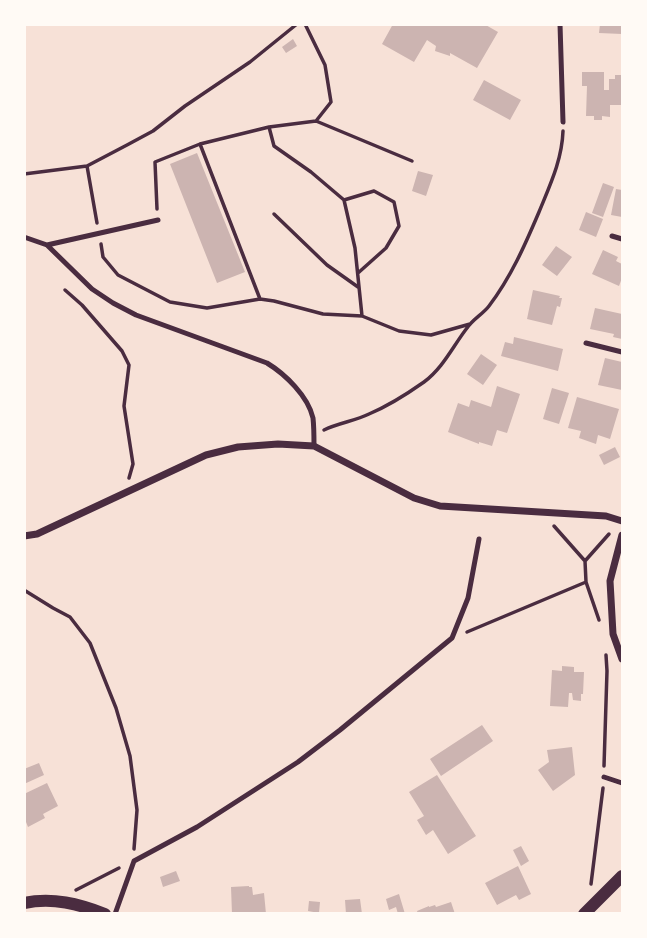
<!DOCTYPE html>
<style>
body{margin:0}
#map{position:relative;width:647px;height:938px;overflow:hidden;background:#f7e1d7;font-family:Barlow,sans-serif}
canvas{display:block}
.frame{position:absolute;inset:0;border:26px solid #fffaf5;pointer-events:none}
</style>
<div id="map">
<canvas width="647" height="938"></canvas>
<div class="frame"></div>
</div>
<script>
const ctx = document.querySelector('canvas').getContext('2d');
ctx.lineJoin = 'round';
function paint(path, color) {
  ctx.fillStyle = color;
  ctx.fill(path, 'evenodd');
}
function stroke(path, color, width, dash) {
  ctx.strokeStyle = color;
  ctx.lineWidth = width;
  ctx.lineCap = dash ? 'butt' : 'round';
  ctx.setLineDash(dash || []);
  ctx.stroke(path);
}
paint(new Path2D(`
 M393 24H484L498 32 477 68 450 53V56L435 51 436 46 427 40 414 62 382 44Z
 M600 24H622V34L599 33Z
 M293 39 297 46 286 53 282 47Z
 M582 72H604V90H609V79H615V75H622V105H610V117L602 116V120H594V116H586L587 86H582Z
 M484 80 521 100 510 120 473 100Z
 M197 153 245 272 217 283 170 164Z
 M418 171 433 175 426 196 412 191Z
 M603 183 614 187 603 217 592 213Z
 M616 189 622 190V217L611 215Z
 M586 212 603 219 596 237 579 230Z
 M556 246 572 257 557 276 542 265Z
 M603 250 618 257 616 261 622 264V278L619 286 592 274Z
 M533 290 560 296 559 298H562L560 307 557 306 552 325 527 319Z
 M595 308 622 314V339L613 337 614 334 590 329Z
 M514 337 563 349 558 371 501 356 505 342 513 344Z
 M481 354 497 365 483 385 467 374Z
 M605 358 622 362V390L598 385Z
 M497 386 520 394 507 433 497 430 492 446 479 442V444L448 432 458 403 469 407 471 400 491 407Z
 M552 388 569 393 559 424 543 419Z
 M577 397 619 409 610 439 598 435 596 444 579 438 581 431 568 428Z
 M615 447 620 457 604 465 599 455Z
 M562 666 574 667V672H584L583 694H581V701L573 700 572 693H569L568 707 550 706 552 670 562 671Z
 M482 725 493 741 441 776 430 759Z
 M572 747 575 775 553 791 538 770 549 762 547 750Z
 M39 763 44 775 24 784V769Z
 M437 775 476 836 448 854 433 830 426 835 417 820 424 816 409 792Z
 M47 783 58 806 43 814 45 818 28 827 26 822 24 823V794Z
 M521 846 529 861 521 866 513 850Z
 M518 866 531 894 519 900 516 895 497 905 485 883Z
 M176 871 180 881 163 887 160 877Z
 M249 886V887H252L253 895 264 893 266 914H232L231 887Z
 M399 894 405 914H398L396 907 389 910 386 899Z
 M360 899 362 914H346L345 900Z
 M309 901 320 902 319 913 308 911Z
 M451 902 455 914H418L417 911 429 906V907L435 905 436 907Z`), '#ccb4b1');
stroke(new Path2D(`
 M305 24 325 65 331 102 316 121 269 127 274 146 311 172 344 200 355 248 362 316
 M316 121 412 161
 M200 144 260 299
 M87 166 97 223
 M24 174 87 166 127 145 153 131 185 106 250 62 297 24
 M344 200 374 191 394 202 399 226 386 248 358 273
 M157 209 155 162 200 144 269 127
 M274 214 327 265 358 287
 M101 244 103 257 118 275 170 302 207 308 260 299 274 301 323 314 362 316 399 331 431 335 470 324
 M65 290 82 305 122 351 129 365 124 406 133 464 129 478
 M324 430C338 423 355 421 369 414 388 406 407 394 424 382 443 368 453 346 467 328 473 319 483 314 489 306 511 277 525 245 539 212 550 185 562 160 563 131
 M554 526 585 561 586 582 599 620
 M585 561 609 534
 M24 590 53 608 70 617 90 643 116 708 130 756 137 810 134 849
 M467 632 586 582
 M604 766 607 671 606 655
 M591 884 603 788
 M76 890 119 868`), '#4a2c40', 3.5);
stroke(new Path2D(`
 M560 24 563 122
 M612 236 622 239
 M24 237 47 245 92 289 113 303 136 315 267 363C285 374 308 396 313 418 314 427 314 437 314 446
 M47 245 158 220
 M586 343 622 352
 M604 777 622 783
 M115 914 134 861 197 827 298 762 340 730 452 638 468 598 479 539`), '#4a2c40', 5);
stroke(new Path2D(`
 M622 535 610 581 613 634 622 659
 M24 536 37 534 206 455 238 447 278 444 314 446 414 498 440 506 606 516 622 521`), '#4a2c40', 7);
stroke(new Path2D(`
 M24 903C53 897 79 904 105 914
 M584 914 622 876`), '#4a2c40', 12);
</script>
